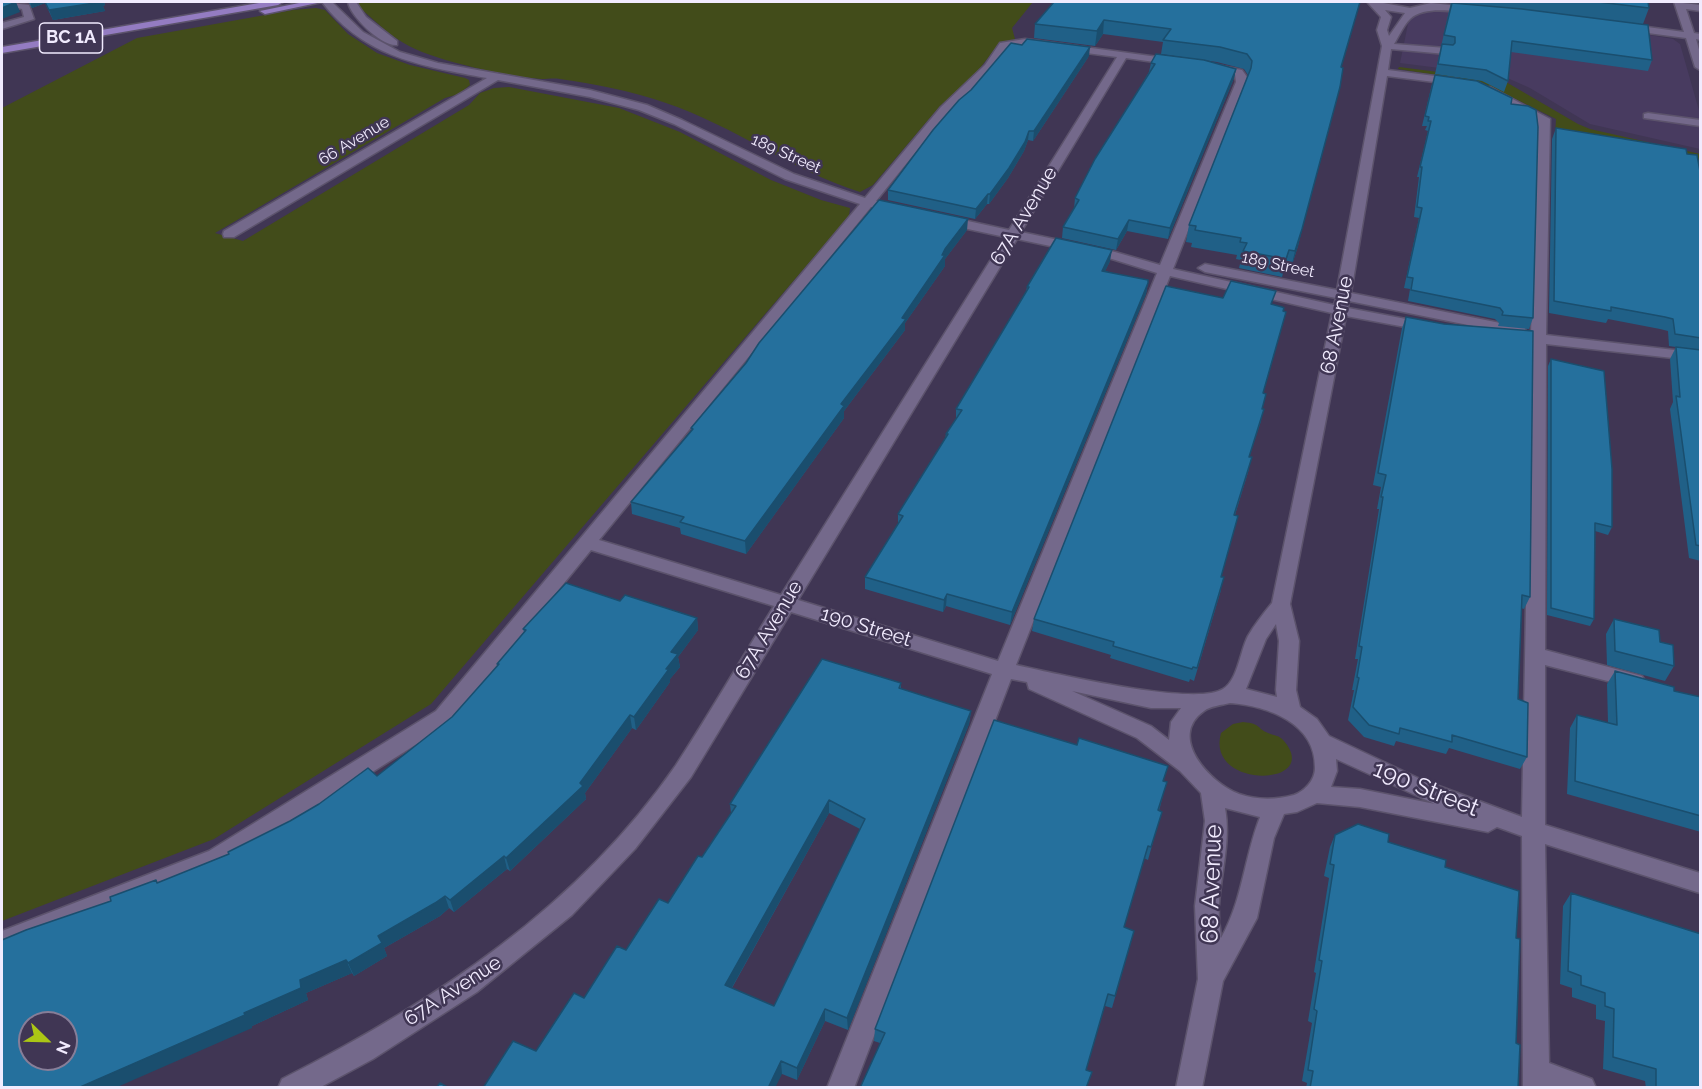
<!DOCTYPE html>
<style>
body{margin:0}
#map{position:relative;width:1702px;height:1089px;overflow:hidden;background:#403654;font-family:Raleway,sans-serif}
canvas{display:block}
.frame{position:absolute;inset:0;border:3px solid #f1ebfe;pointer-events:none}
.north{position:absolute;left:18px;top:1011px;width:60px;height:60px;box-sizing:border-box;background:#403654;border:2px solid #877e98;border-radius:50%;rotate:113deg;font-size:16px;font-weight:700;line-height:24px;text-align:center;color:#f1ebfe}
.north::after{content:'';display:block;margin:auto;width:21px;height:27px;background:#abc615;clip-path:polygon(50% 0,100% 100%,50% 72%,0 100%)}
</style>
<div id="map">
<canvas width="1702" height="1089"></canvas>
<div class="frame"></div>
<div class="north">N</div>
</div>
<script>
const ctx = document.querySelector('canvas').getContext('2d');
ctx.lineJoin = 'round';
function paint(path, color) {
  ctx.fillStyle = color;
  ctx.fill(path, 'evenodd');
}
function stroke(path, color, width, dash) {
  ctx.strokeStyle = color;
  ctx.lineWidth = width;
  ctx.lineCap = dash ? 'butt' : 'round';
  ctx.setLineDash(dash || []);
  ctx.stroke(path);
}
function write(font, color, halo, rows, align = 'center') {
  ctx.font = font + ' Raleway,sans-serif';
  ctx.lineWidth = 5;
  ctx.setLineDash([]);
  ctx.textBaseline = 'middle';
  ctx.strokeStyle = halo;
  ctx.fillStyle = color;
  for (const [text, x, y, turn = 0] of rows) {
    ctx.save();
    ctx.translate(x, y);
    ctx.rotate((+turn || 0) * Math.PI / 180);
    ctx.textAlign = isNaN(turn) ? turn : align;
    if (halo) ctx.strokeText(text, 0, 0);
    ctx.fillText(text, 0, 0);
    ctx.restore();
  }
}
paint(new Path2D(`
 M1425 10H1451L1601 27 1673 39 1680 44 1700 114V149L1590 124 1530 88 1503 76 1400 63 1409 19Z`), '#483b60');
paint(new Path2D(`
 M359 2H1033L1012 28 1015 39 998 45 973 77 940 106 873 185 860 192C793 171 734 126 666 103 632 91 596 84 560 79 554 78 548 79 541 79 507 76 440 62 409 46 390 36 375 21 359 7Z
 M316 8 325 10 348 34 377 53 410 65 465 78 469 80 470 85 459 94 445 98 215 233 243 241 469 105 480 93 494 88 509 87 619 108 680 132 771 180 821 200 850 208 849 216 431 704 214 839 2 921V108L137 38 293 10Z
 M1399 67 1493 79 1506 82 1578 124 1590 129 1700 154V160L1555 138 1556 119 1481 82 1398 69Z
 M1243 722C1262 724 1256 728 1268 733 1275 736 1279 735 1284 741 1323 787 1205 790 1221 733L1233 724Z`), '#424c1a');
const minor = new Path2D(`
 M2 2 29 5 34 19 2 29V23L24 17 22 9 2 5Z
 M322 2H332L363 32 400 52 438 63 590 90 647 105 682 120 794 174 865 198 941 107 985 65 1000 43 1025 39 1180 60 1181 62 1176 65 1126 58 1021 232 1115 252 1160 265 1236 82 1235 74 1207 67 1212 64 1242 70 1247 77 1246 82 1173 269 1334 305 1336 298 1205 272 1198 268 1205 264 1337 290 1382 46 1377 30 1381 17 1368 3 1378 2 1410 8 1431 3 1478 8 1480 10 1475 13C1456 12 1425 5 1410 19 1403 26 1399 36 1394 44L1446 48 1451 51 1446 54 1391 49 1388 70 1458 79 1463 82 1458 85 1387 76 1351 293 1520 327 1525 328 1526 333H1531L1538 120 1486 92V88L1490 87 1550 119 1546 335 1700 353V361L1546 344 1545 650 1642 676 1645 681 1642 686 1635 688 1545 665V825L1700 873V893L1545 844 1549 1063 1592 1079 1596 1088H1523L1522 836 1497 827 1488 832 1360 807 1317 803 1297 812 1284 814 1274 838 1257 918 1223 981 1202 1088H1176L1198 979 1195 906 1205 821 1201 793 1180 771 1137 738 1029 689 1027 682 1011 679 854 1088H827L992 674 791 612 691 777 635 849 572 915 477 992 373 1059 319 1088H278L282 1079C433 1003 578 907 676 765 710 713 741 659 774 606L591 550 450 723 225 865 2 953V931L209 851 436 711 860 204 785 179 674 124 639 110 590 97 498 80 234 237H224L223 234 224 231 487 78C422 66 365 58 322 2ZM1385 10 1405 13 1389 36 1387 30 1391 17ZM1025 45 1117 57 1009 230 945 216 939 220 940 223 1005 237 781 595 599 540 871 207 881 208 883 205 881 202 876 201 949 111 993 69 1007 48ZM1017 239 1112 259 1157 273 998 661 798 600ZM1170 276 1332 313 1272 603C1263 614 1255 624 1248 636 1240 651 1238 680 1223 689 1195 707 1053 673 1016 665ZM1349 301 1503 332 1501 335 1503 338 1531 342 1522 817 1420 779 1329 736 1317 719 1300 707 1296 690 1299 641 1290 604 1346 316 1427 331 1434 327 1427 323 1348 308ZM1276 624 1279 641 1276 690 1277 697 1246 689 1266 639ZM1072 691 1151 708H1181L1171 722 1169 740 1151 726ZM1230 703C1268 706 1316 723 1315 768 1315 780 1305 791 1294 795 1276 800 1256 800 1239 794 1210 783 1167 737 1204 711 1210 706 1222 705 1230 703ZM1336 759 1435 804 1360 789 1331 787 1337 771ZM1225 808 1260 817C1244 858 1243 899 1221 938 1220 927 1218 916 1219 905 1221 872 1231 841 1225 808Z
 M348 2H356L366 17 397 41V45C382 47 350 16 348 2Z
 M1674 2 1700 5V11L1686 9 1694 33 1700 34V40L1696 39 1700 53V70L1695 67 1686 38 1625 30 1620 27 1625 24 1684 32Z
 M1648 113 1700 120V126L1644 118V114Z`);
const major = new Path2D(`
 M265 2H283L278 5 2 53V47Z
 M304 2H322L265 14 260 11Z`);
stroke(minor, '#5c536c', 3);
stroke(major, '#5c536c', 3);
paint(minor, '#74698b');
paint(major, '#947cc2');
paint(new Path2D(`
 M18 2H104L105 5 103 6 105 11 53 20 45 3 32 8 29 3Z
 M1054 2 1341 67 1298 246 1291 268 1285 267 1282 277 1239 268 1241 260 1236 259 1237 255 1191 247 1192 243 1186 242 1189 225 1248 75 1244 69 1217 62 1161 54 1163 42 1103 34 1095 46 1034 38 1035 24Z
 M1451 2H1648L1649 8 1643 24 1652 60 1648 71 1511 52 1508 81 1504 92 1482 81 1435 74Z
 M1089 56 1033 141 1028 140 1024 151 1008 178 989 204H987L975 219 888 200V190Z
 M1151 63 1236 69 1234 78 1168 239 1127 231 1116 250 1062 238 1063 227 1074 209 1075 198 1149 72Z
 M1432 84 1511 104 1533 318 1529 329 1498 326 1499 323 1495 319 1408 301 1410 289 1404 288 1419 218 1414 217 1419 177H1417L1428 131 1425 130 1427 126H1422Z
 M1556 128 1687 154 1701 177V561L1689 558 1670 409 1673 402 1670 359 1676 347 1669 346 1668 331 1660 329 1608 319 1606 323 1549 313 1552 139Z
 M967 230 945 259V266L905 323V330L844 411V418L746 554 681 534 680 528 632 514 631 502 691 431V428Z
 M1110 261 1105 271 1148 283 1146 294 1010 625 946 606 943 612 865 589V577L898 525V514L945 439 946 434 956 419V409L1026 292 1027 287Z
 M1223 298 1272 305 1261 421 1249 457V469L1235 515 1221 577V590L1194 681 1190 679 1189 682 1110 658 1111 655 1032 631 1034 619Z
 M1406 317 1530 597 1524 609 1521 608 1518 699 1527 757 1520 769 1449 748 1446 754 1396 741 1394 746 1364 737 1348 720 1354 690H1352L1358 659H1355L1379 509H1377L1381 487 1373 485 1402 328Z
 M1551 359 1612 527 1608 535 1595 531 1594 619 1590 626 1547 615 1548 366Z
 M620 601 697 618 698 630 678 657 680 667 670 679V682L636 730 632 728 585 793 586 799 510 871 507 869 454 912 449 908 440 916 384 948 387 956 354 976 352 973 306 993 308 1000 252 1026V1028L111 901 156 880 158 883 229 854 377 776 452 717 497 666V664L524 632 523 629Z
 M1614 619 1660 642 1674 666 1665 681 1607 665 1606 634Z
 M1615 671 1674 691 1701 697V832L1567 794 1570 728 1577 715 1608 723 1607 684Z
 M901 683V689L971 711 969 724 848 1030 825 1021 797 1080 782 1074 536 1051 584 998 668 903 702 857 731 813 730 804ZM829 813 860 829 774 1006 732 988Z
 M1164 781 1163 795 1159 811 1158 824 1148 860 1144 858 1124 927 1134 931 1112 1008 1105 1006 880 1043 874 1041 875 1029Z
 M1335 835 1388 842 1445 867 1516 938V1043L1518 1088H1306L1307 1083 1302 1081 1312 1023 1308 1021 1316 973 1314 972 1329 878 1324 876 1330 847Z
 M1571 893 1701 1088H1646L1645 1081 1603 1069 1605 1021 1596 1019V1005L1572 997V988L1560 984 1563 906Z`), '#206087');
paint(new Path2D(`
 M16 2 20 12 2 19V8Z
 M30 2H45V3L32 8Z
 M100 2H104L105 5 103 6 105 11 53 20 49 10Z
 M1361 2 1337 82 1341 67Z
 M1104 20 1103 34 1095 46 1097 31Z
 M1090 47 1089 56 1033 141 1034 131Z
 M1236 69 1234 78 1168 239 1170 228Z
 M1340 87 1298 246 1291 268 1295 251Z
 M1029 131 1028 140 1024 151 1008 178 989 204 990 194Z
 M988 194 987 204 975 219 976 209Z
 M968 219 967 230 945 259V266L905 323V330L844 411V418L746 554 745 541 902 318 945 249Z
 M1129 220 1127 231 1116 250 1118 239Z
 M1112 250 1110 261 1100 282 1102 271Z
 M1289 250 1285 267 1282 277 1286 259Z
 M1148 283 1146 294 1010 625 1012 612Z
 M947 594 946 606 943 612 944 600Z
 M697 618 698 630 678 657 680 667 670 679V682L636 730 634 717 666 669 671 652Z
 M971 711 969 724 848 1030 847 1018Z
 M630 715 632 728 585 793 586 799 510 871 506 858 580 783Z
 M829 800V813L726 998 725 985Z
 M504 856 507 869 454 912 450 900Z
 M445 896 449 908 440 916 384 948 387 956 354 976 348 963 378 936Z
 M346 960 352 973 306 993 308 1000 252 1026V1028L115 1088H78L244 1013 300 980Z
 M825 1009V1021L797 1080V1068Z
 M781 1061 782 1074 775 1088H768Z`), '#1a4e6e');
const building = new Path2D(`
 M2 2H16L2 8Z
 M45 2H101L49 10Z
 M1054 2H1360L1341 67 1343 68 1340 87 1302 229 1295 251 1289 250 1286 259 1243 251 1247 243 1240 242 1241 238 1195 230 1196 226 1189 225 1251 68 1252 61 1247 54 1220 47 1163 40 1171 29 1104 20 1097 31 1035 24Z
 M1598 2H1648L1649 8Z
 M1452 3 1522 9 1648 25 1652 60 1512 41 1508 81 1486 70 1438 64 1442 44 1453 45 1455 43V37L1444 35Z
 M1027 39 1090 47 1034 131H1029L1025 142 1009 168 990 194H988L976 209 888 190 933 130 959 100 971 90 1011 43 1022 45Z
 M1156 54 1204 60 1236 69 1170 228 1129 220 1118 239 1063 227 1079 200 1075 198 1095 159 1155 64 1151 63Z
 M1435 75 1477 81 1512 98 1511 104 1528 106 1536 110 1538 127 1533 318 1502 315 1503 312 1500 308 1411 290 1413 278 1407 277 1422 208 1417 207 1422 167H1420L1431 121H1428L1429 117 1425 116Z
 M1556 128 1686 149 1687 154 1697 155 1701 177V338L1675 334 1673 319 1665 317 1611 307V311L1554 301Z
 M879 200 968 219 945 249 942 255H945L902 318 906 319 841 404 844 406 745 541 680 522 684 517 631 502 693 429 691 428 746 363 759 343Z
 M1056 238 1112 250 1102 271 1148 280V283L1012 612 947 594 944 600 865 577 903 516 898 514 948 434H946L962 410 956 409 1029 287H1027Z
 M1231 281 1276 291 1271 304 1282 307 1284 308 1283 311 1286 312 1263 393 1266 394 1262 409H1264L1249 457H1252L1234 515 1238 516 1221 577H1224L1197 668 1193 667 1192 669 1113 646 1114 642 1034 619 1166 286 1223 298Z
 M1406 317 1444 324 1533 331 1530 597 1522 595 1518 699 1528 703 1527 757 1452 735V742L1400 728 1399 734 1369 725 1353 707 1359 678 1357 677 1362 647 1359 646 1383 497H1381L1386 475 1378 473Z
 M1676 347 1701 350V546L1696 545 1676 396 1680 397Z
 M1551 359 1604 371 1612 469V527L1595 523 1594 619 1551 608Z
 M566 583 620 601 625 595 697 618 671 652 678 654 666 669H669L634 717 630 715 580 783 583 786 506 858 504 856 450 900 445 896 435 903 378 936 382 943 348 963 346 960 300 980 301 988 244 1013 245 1015 78 1088H2V940L26 930 111 901 110 897 156 880 157 883 229 854 228 852 290 821 319 804 368 768 377 776 452 717 499 664H497L526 630 523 629ZM30 1023H66V1059H30Z
 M1614 619 1659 630 1660 642 1673 645 1674 666 1615 651Z
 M822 659 901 683 899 688 971 711 847 1018 825 1009 797 1068 781 1061 768 1088H483L513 1041 536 1051 574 993 584 998 617 946 626 950 659 899 668 903 698 856 702 857 736 806 730 804ZM829 800 865 819 774 1006 725 985Z
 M1615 671 1674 687V691L1701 697V816L1575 781 1577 715 1617 725Z
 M994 720 1077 745 1079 738 1168 766 1163 781 1167 782 1158 810 1162 812 1151 847 1148 846 1124 927 1134 931 1115 996 1108 994 1086 1070 1092 1072 1086 1088H860L885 1033 875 1029Z
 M1358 824 1389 834 1388 842 1446 860 1445 867 1519 891 1516 938 1520 939 1516 1043 1520 1045 1518 1088H1310L1313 1071 1308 1070 1317 1011 1314 1009 1322 961 1319 960 1334 865 1330 864 1335 835Z
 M1571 893 1701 934V1088H1656V1069L1613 1057 1614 1009 1605 1006V993L1581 985V976L1568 971Z
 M440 1083 449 1088H436Z`);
paint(building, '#25709d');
stroke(building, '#1a4e6e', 1.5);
write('16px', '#f1ebfe', '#403654', [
 ["66 Avenue",354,141,-31],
 ["189 Street",786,154,24],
 ["189 Street",1278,265,12]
]);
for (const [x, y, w] of [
 [71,38,63]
]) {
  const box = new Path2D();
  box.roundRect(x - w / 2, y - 15, w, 30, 4.5);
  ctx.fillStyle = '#403654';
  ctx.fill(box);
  stroke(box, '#f1ebfe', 1.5);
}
write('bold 18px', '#f1ebfe', null, [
 ["BC 1A",71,38]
]);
write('20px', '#f1ebfe', '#403654', [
 ["67A Avenue",1024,216,-59],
 ["68 Avenue",1337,325,-79],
 ["190 Street",866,627,17],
 ["67A Avenue",769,630,-59],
 ["67A Avenue",453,991,-33]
]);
write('24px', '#f1ebfe', '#403654', [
 ["190 Street",1426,789,22],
 ["68 Avenue",1212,884,-88]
]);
</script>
